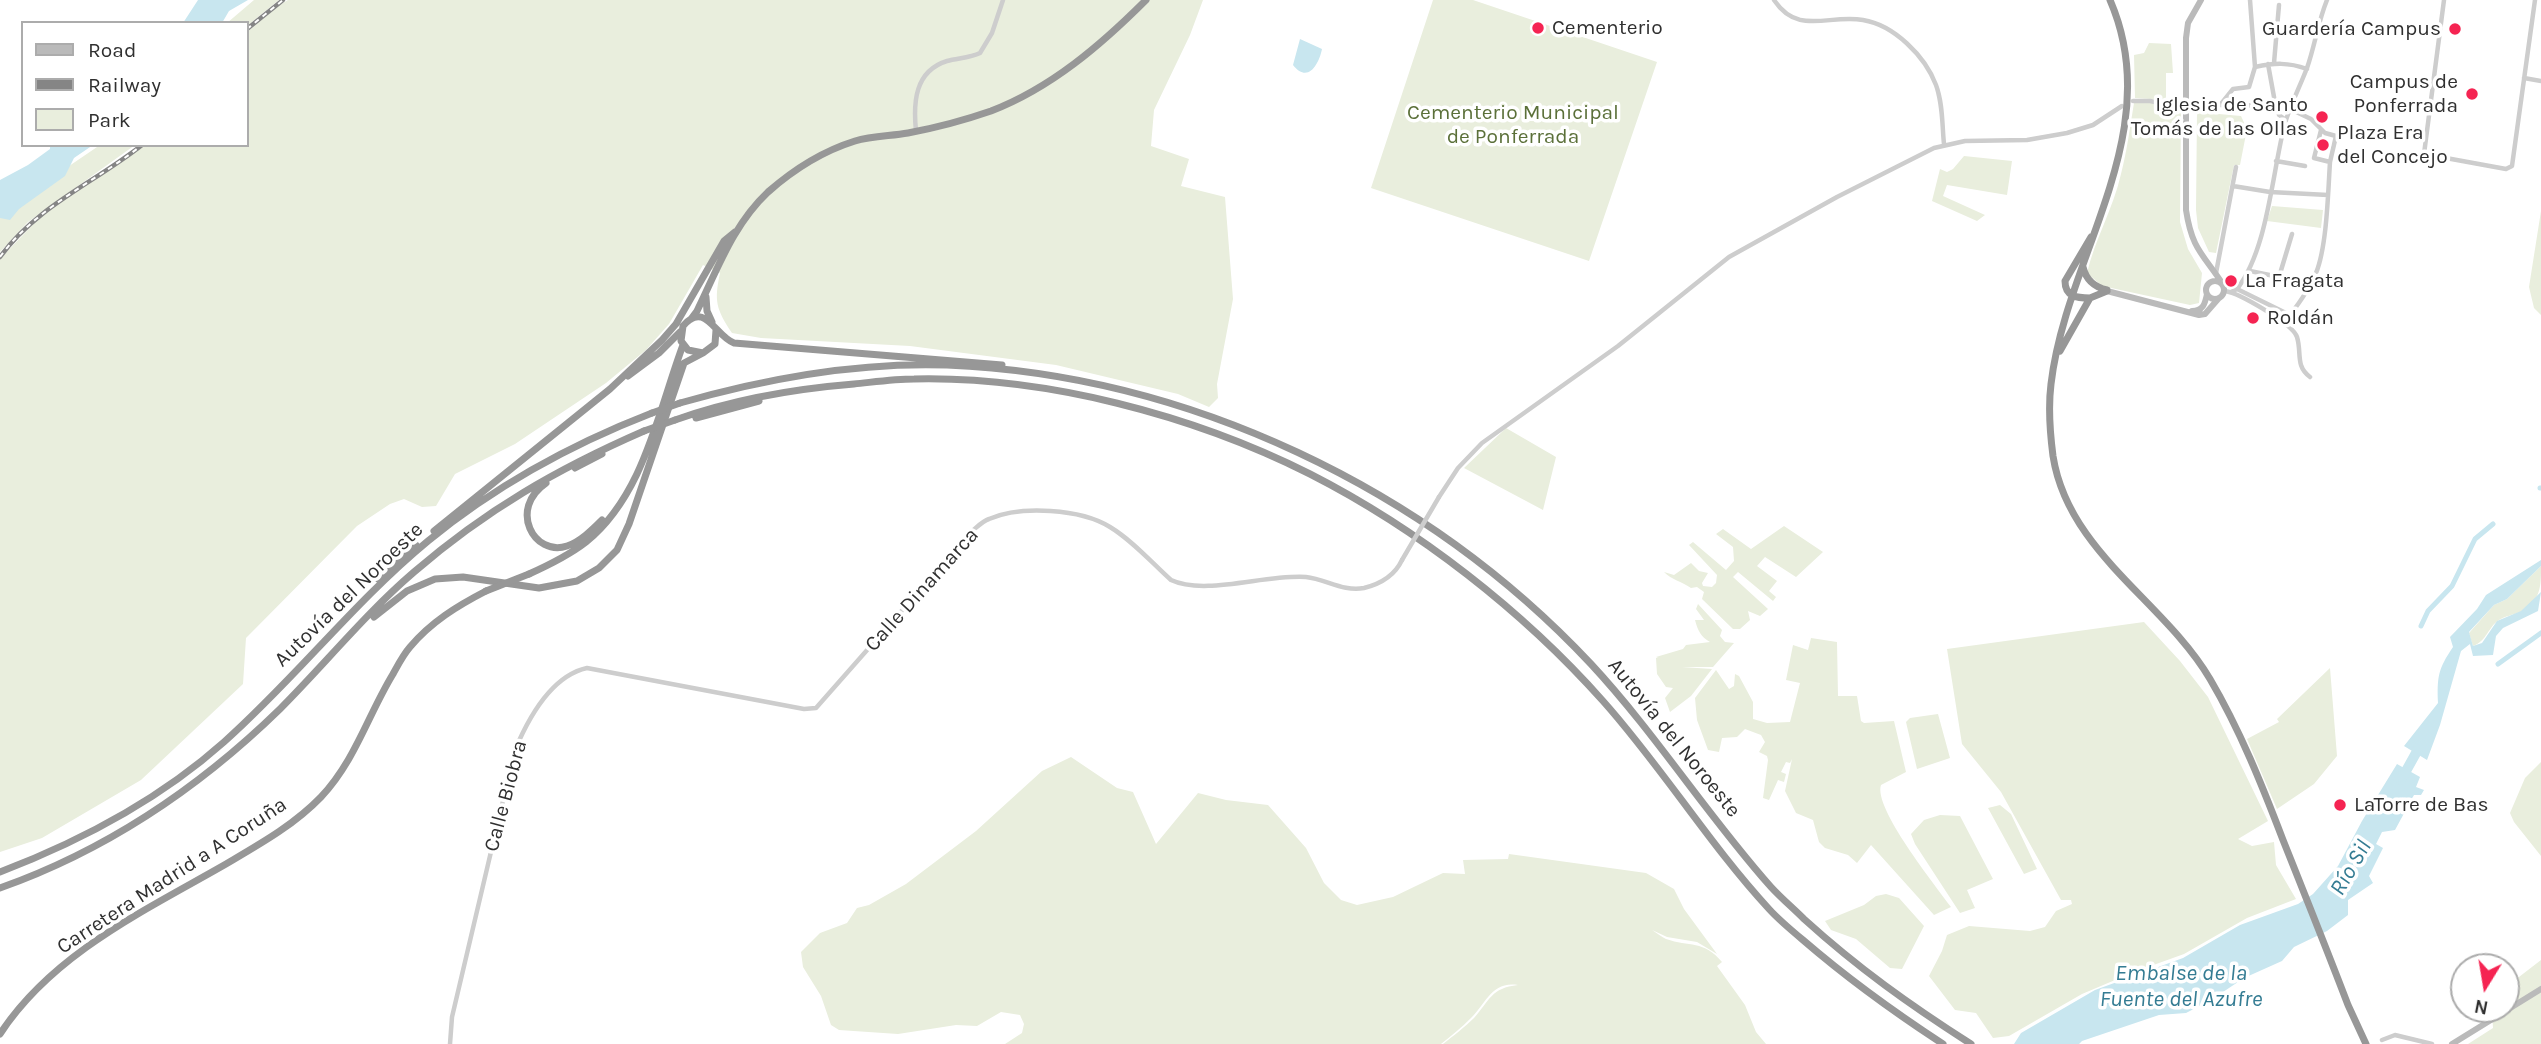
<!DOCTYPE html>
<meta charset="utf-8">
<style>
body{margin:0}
#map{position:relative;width:2541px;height:1044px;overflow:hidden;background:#fff;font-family:Karla,sans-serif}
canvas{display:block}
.legend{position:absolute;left:21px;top:21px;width:228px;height:126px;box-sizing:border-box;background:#fff;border:2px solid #acacac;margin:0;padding:9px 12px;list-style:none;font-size:21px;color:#303030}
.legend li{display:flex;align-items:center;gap:14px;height:35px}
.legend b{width:35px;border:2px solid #acacac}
.north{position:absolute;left:2450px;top:953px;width:70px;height:70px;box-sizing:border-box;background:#fff;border:2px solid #acacac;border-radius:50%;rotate:191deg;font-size:19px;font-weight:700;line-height:28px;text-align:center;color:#303030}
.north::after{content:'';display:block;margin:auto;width:24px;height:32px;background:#f52452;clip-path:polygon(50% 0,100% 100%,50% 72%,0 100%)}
</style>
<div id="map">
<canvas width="2541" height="1044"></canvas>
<ul class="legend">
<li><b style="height:9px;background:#bababa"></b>Road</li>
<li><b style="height:9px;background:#858585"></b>Railway</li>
<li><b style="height:19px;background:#e9eedd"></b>Park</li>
</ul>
<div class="north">N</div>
</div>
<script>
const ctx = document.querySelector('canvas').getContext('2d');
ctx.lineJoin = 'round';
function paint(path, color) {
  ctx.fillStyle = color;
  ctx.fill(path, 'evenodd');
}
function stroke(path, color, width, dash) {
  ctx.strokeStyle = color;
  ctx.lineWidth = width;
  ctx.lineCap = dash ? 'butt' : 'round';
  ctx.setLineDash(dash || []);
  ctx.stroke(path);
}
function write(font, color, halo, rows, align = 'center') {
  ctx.font = font + ' Karla,sans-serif';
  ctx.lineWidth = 7;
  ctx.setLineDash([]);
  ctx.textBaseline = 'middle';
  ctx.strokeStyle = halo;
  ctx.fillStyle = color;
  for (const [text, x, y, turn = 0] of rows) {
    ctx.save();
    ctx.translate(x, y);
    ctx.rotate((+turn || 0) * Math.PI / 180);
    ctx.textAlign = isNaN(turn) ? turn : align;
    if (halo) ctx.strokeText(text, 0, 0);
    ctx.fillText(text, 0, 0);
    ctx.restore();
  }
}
paint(new Path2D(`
 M254 0H279L247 26V23H227Z
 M288 0H1203L1190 35 1154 110 1151 146 1189 159 1181 186 1225 197 1233 299 1217 384 1218 398 1209 407 1178 394 1056 365 910 346 761 338 732 333C716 309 714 301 720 273L703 265 669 324 646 350 606 383 515 444 455 474 436 506 422 507 404 499 390 504 357 526 246 638 243 684 141 780 42 838 0 852V259L41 216 144 145H247V32L271 10Z
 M1433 0H1473L1657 62 1589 261 1371 188Z
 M2149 43 2171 44 2173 73H2166V100L2135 98 2134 55 2144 53Z
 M2155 102 2181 108 2180 222 2188 249 2202 273 2199 303 2190 305 2102 286 2087 273C2095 239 2113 209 2121 174 2127 151 2130 127 2134 103Z
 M2197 112 2241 116 2247 129 2240 165H2234L2216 253 2209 252 2198 228 2196 210Z
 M100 145H135L28 222 0 252V213Z
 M1964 156 2012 161 2007 195 1947 185 1943 196 1985 215 1977 221 1932 201 1940 169 1947 172 1953 169Z
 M2272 206 2323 210 2321 228 2267 221Z
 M2541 211V315L2534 308 2529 287Z
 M1506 428 1556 457 1543 510 1464 468Z
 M1784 526 1823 552 1796 577 1765 557 1757 566 1777 581 1769 591 1776 597 1773 601 1738 572 1733 577 1768 609 1760 616 1748 611 1750 620 1740 629H1733L1702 599 1704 592 1697 587 1691 588C1681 581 1672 580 1664 572L1674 575 1691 563 1699 571 1708 573 1702 583 1703 586 1712 587 1716 583 1717 575 1689 545 1693 542 1726 570 1734 561 1733 547 1716 534 1723 529 1751 549Z
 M2541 566C2541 588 2541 600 2520 612 2513 615 2505 616 2499 620 2488 627 2487 641 2473 646L2469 633 2494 605 2507 599Z
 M1698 604 1722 630 1720 636 1725 642 1734 643 1713 667H1682L1712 669 1691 696 1670 712 1665 698 1673 688 1666 687 1657 674 1656 658H1658L1656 657 1683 649 1686 645 1710 642C1701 637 1698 631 1695 620H1704L1696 609Z
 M2144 622 2180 661 2208 697 2268 821 2238 839 2252 846 2274 842 2276 865 2296 899 2247 918 2184 954 2134 972 2082 994 2009 1036 1993 1038 1976 1013 1955 1010 1929 976 1942 951 1947 935 1969 926 2030 931 2045 927 2056 911 2072 904 2071 900H2061L2001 792 1962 744 1947 649Z
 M1811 638 1837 642 1838 696H1857L1861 721 1864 723 1894 721 1906 772 1881 785C1873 808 1936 886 1951 907L1934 915 1871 845 1857 863 1848 855 1825 848 1819 842 1813 820 1796 813 1785 791 1792 759 1790 763 1786 762 1781 772 1786 774 1784 782 1778 780 1769 800 1763 798 1768 760 1767 756 1759 752 1765 742 1761 735 1745 729 1737 737 1722 738 1719 752 1708 750 1697 720 1695 698 1716 670 1729 689 1734 686 1735 674 1739 676 1753 702V719L1767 723 1790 722 1800 683 1786 680 1793 645 1808 650Z
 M2330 668 2337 756 2314 784 2277 809 2247 739 2279 722 2277 719Z
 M1938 714 1950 758 1917 769 1906 722 1910 718Z
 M1071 757 1117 788 1133 792 1156 844 1198 793 1226 800 1268 805 1306 848 1324 883 1341 900 1357 905 1393 897 1443 873 1465 874 1463 860 1508 859 1509 854 1646 873 1674 889 1684 909 1717 954 1697 942 1667 937 1652 930C1657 933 1662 937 1666 939 1689 947 1704 940 1722 962L1717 966 1745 1005 1756 1032 1766 1044H1443C1453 1036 1465 1027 1474 1018 1490 1000 1491 988 1518 985 1491 981 1486 1004 1471 1018 1461 1028 1451 1036 1441 1044H1005L1022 1033 1024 1024 1020 1015 1001 1012 977 1026 956 1025 898 1034 839 1030 831 1025 821 996 803 967 801 952 820 933 847 923 857 908 869 905 906 884 976 831 1042 771Z
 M2541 762V856L2514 822 2510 813 2525 778Z
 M2000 805 2011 814 2037 869 2024 874 1988 808Z
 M1940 815 1960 816 1993 879 1967 890 1975 908 1960 913 1915 844 1911 834 1924 820Z
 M1886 894 1899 898 1924 926 1902 969 1890 968 1856 939 1831 930 1825 921 1864 905 1876 896Z
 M2541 960V1044H2468L2493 1028 2492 1009H2506V987Z`), '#e9eedd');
paint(new Path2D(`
 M198 0H248L229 11 222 23H183Z
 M1300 39 1322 49C1319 64 1308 84 1293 65Z
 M50 145H93L74 158 65 176 19 209 10 220 0 218V180L28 165 50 149Z
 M2541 560V566L2507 599 2494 605 2469 632 2473 646 2482 643 2497 621 2521 611 2541 592 2538 611 2503 628 2496 636 2493 655 2473 656 2470 644 2461 651 2440 725 2427 760 2404 746 2438 703C2437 677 2438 669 2453 647L2450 637 2477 609 2486 595Z
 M2397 764 2420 777 2416 787 2424 790 2421 795H2414L2395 830 2382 832 2376 844 2383 848 2369 876 2373 883 2348 900V915L2327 931 2294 947 2282 961 2244 978 2211 1000 2186 1013 2159 1015 2082 1041 2079 1044H2014L2021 1033 2095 990 2183 958 2240 925 2298 904 2313 894 2338 866 2362 821Z`), '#c8e6ef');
stroke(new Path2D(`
 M2540 488H2541
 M2421 626 2428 611 2452 586 2475 539 2493 524
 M2498 664 2541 633`), '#c8e6ef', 5);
stroke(new Path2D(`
 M2401 780 2421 744`), '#c8e6ef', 10);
stroke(new Path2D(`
 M1774 0C1798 36 1828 14 1863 20 1894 25 1925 56 1936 85 1943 104 1942 125 1944 144
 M2444 0 2424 154 2506 169 2512 166 2535 0
 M2274 63 2279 5
 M2268 64 2276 108
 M2255 67C2274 63 2288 62 2307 69
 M2524 78 2541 81
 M2133 101H2150L2185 108 2233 104 2290 109 2311 119 2325 133 2336 136 2330 162 2314 158 2321 130
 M2221 104 2233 89 2249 87 2255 67 2250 0
 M2278 108 2279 115 2286 120
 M916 131C913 102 915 71 947 61 958 58 970 58 980 53L992 33 1003 0
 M2276 161 2305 166
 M2233 186 2270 192 2328 195
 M2250 271 2279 277 2292 234
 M2216 273 2236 167
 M2237 289C2268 249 2272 173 2285 123 2291 104 2300 86 2307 68 2315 45 2318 22 2327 0
 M2225 291C2239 293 2293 324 2297 337 2302 353 2295 366 2310 377
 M2231 292 2237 289 2290 315C2300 302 2310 288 2316 273 2327 246 2328 192 2330 162
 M1439 497 1458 468 1482 443 1618 346 1729 257 1837 197 1934 148 1965 141 2027 140 2067 133 2093 125 2122 106
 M2382 1040 2395 1035 2432 1044
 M450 1044 452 1017 515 750C528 719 551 676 587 668L804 709 816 708 972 531C977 527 983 521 989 519 1021 505 1081 509 1110 527 1133 541 1152 563 1171 580 1205 596 1266 574 1306 577 1326 579 1343 592 1364 588 1380 584 1395 575 1402 560`), '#cdcdcd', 4.5);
stroke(new Path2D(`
 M2201 0 2188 23 2186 38V210C2192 249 2202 253 2222 283
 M2206 290a9 9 0 1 1 18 0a9 9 0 1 1-18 0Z
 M2107 291 2199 315 2205 314 2219 298
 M2192 311C2203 311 2205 304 2207 294
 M2452 1044 2541 989`), '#bababa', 6);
stroke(new Path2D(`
 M2110 0C2168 133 2066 255 2051 384 2048 408 2050 433 2053 456 2068 552 2164 601 2210 679 2240 730 2262 785 2283 840 2305 895 2327 950 2348 1005L2366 1044
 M2083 267C2086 280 2094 287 2107 290
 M706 297 707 311 712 322
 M2090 298C2077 298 2065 297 2065 281L2091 237
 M691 319 697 311C718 268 733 225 768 192 793 170 823 151 855 141 872 136 891 136 908 133 935 128 965 120 991 111 1051 88 1101 45 1146 0
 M716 330 715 344 703 353 688 350 681 341 683 326C705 300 715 336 734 343L1002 365
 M2060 351 2090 298 2107 291
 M628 376 659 353 680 332
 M680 403C767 378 856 362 947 365 1188 375 1426 488 1591 664 1656 734 1707 815 1771 887 1781 898 1793 908 1804 919 1858 968 1910 1005 1971 1044
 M696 418 759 401
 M675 420C734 399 792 389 854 384 874 382 894 379 914 379 1045 376 1193 415 1310 474 1418 529 1523 611 1603 701 1662 767 1709 844 1769 909 1779 920 1791 930 1803 940 1847 978 1894 1012 1943 1044
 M575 468 602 454
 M546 483C508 509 534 557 567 546 580 542 593 529 602 520
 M434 531 610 389 662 340 676 324 724 241 735 232
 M529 574C549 565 568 556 586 542 644 495 658 412 683 345
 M378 579 416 545
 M374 617 407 591 435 579 463 577 539 588 577 581 599 568 617 550 629 524 684 363 703 353
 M0 872C81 841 159 800 224 742 295 679 354 602 428 541 495 486 572 444 652 413
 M0 888C107 850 199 788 280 709 325 664 365 614 414 572 486 510 557 469 644 431
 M0 1034C53 953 146 910 226 864 260 844 294 825 321 797 355 761 368 715 393 674 398 665 403 655 410 647 431 622 457 606 486 591`), '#979797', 7);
const rail = new Path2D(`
 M247 29 283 0
 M0 257C37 206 94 183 142 145`);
stroke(rail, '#858585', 4.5);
stroke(rail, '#fff', 2, [5]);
stroke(new Path2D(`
 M1402 560 1439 497`), '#cdcdcd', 4.5);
stroke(new Path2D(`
 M652 413 680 403
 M644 431 675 420
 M486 591 529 574`), '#979797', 7);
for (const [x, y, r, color] of [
 [1538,28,7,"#f52452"],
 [2455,29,7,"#f52452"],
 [2472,94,7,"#f52452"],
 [2322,117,7,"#f52452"],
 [2323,145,7,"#f52452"],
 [2231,281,7,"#f52452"],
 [2253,318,7,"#f52452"],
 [2340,805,7,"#f52452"]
]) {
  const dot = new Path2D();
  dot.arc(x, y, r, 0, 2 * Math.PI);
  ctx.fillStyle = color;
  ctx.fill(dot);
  stroke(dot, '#fff', 2.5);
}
write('21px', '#303030', '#fff', [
 ["Cementerio",1552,28],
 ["Guardería Campus",2441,29,"right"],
 ["Campus de",2458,82,"right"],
 ["Ponferrada",2458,106,"right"],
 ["Iglesia de Santo",2308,105,"right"],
 ["Tomás de las Ollas",2308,129,"right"],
 ["Plaza Era",2337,133],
 ["del Concejo",2337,157],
 ["La Fragata",2245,281],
 ["Roldán",2267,318],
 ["LaTorre de Bas",2354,805]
], 'left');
write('21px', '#5b7039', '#fff', [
 ["Cementerio Municipal",1513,113],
 ["de Ponferrada",1513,137]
]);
write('21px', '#303030', '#fff', [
 ["Calle Dinamarca",922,590,-48],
 ["Autovía del Noroeste",349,595,-44],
 ["Autovía del Noroeste",1674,738,51],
 ["Calle Biobra",506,796,-75],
 ["Carretera Madrid a A Coruña",172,876,-33]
]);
write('italic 23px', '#347c93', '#fff', [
 ["Río Sil",2351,868,-60],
 ["Embalse de la",2181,973],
 ["Fuente del Azufre",2181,999]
]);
</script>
